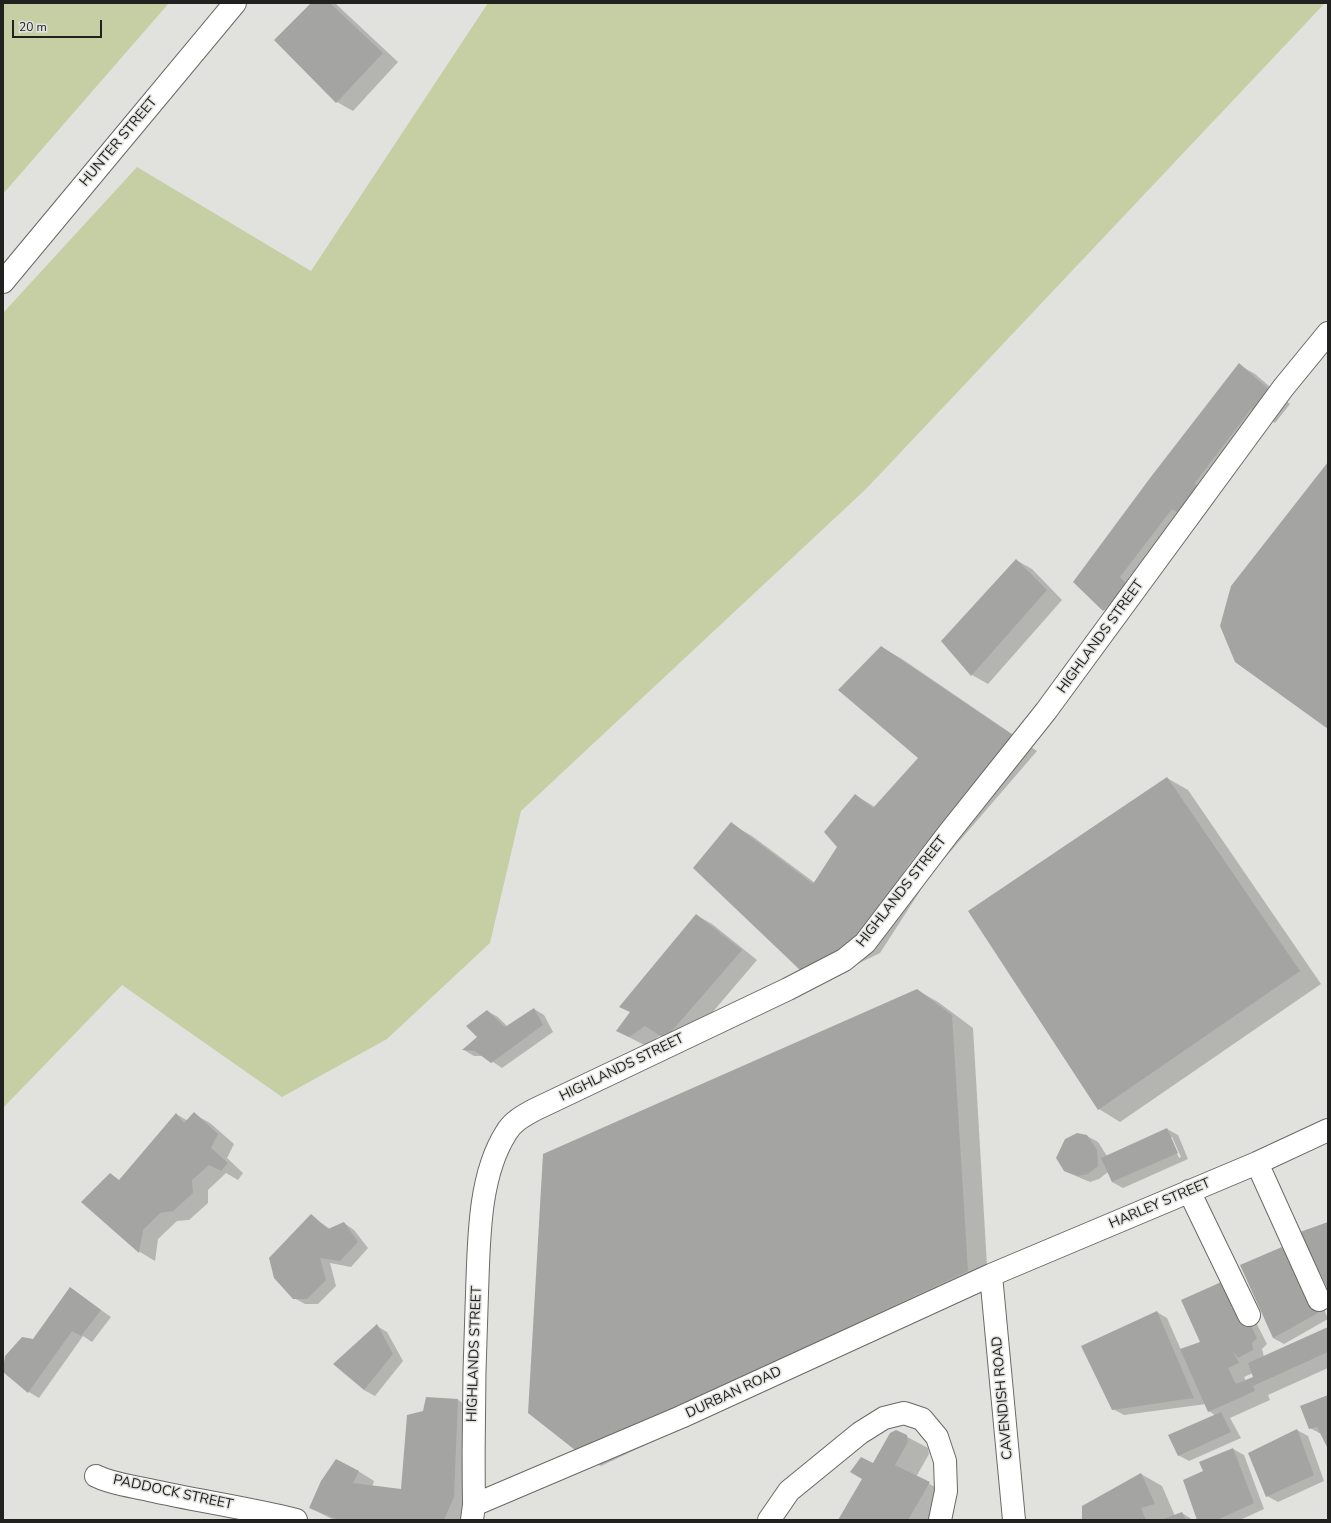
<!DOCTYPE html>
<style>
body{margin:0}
#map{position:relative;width:1331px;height:1523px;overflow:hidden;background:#e1e2de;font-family:"Nunito Sans",sans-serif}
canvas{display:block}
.frame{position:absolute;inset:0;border:4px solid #212220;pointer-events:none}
.scale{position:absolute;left:12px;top:20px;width:90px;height:18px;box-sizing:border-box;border:2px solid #212220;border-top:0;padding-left:5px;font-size:12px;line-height:14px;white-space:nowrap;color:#212220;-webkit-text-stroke:3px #e1e2de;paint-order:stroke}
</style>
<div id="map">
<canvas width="1331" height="1523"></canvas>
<div class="frame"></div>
<div class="scale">20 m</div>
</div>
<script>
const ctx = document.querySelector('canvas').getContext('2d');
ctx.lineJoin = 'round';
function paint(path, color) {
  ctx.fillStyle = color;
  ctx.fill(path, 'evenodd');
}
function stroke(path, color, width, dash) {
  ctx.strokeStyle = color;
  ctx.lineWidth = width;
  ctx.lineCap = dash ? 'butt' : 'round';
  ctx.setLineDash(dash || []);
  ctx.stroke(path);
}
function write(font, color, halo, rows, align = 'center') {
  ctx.font = font + ' "Nunito Sans",sans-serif';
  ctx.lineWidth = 3;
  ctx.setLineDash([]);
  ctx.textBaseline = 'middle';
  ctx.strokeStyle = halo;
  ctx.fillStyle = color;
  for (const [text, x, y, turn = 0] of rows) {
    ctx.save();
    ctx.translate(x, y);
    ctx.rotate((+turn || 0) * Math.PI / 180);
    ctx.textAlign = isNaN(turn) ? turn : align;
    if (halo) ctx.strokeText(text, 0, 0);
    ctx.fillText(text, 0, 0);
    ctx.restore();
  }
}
paint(new Path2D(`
 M3 3H169L3 194Z
 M488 3H1325L866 489 521 811 490 943 387 1039 282 1097 122 985 3 1108V313L137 167 311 271Z`), '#c6cfa3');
paint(new Path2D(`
 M312 3 336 4 398 62 353 111 337 102Z
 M1239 365 1255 374 1290 404 1275 423 1267 418 1211 492 1215 501 1198 524 1188 518 1120 619 1104 610 1075 582Z
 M1016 560 1032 569 1062 600 988 684 972 675 942 641Z
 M881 647 902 659 1037 751 931 874 880 953 822 981 801 969 731 824 752 836 815 883 838 847 855 795 875 807 920 758Z
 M1167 778 1188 790 1321 984 1120 1122 1099 1109Z
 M696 915 712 924 757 960 682 1048 661 1035 646 1046 617 1031 631 1012 621 1007Z
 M917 990 938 1002 973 1028 988 1283 601 1466 580 1454Z
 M534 1009 544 1015 553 1032 502 1068 484 1056H474L464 1050 478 1037 487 1011 498 1017 508 1027Z
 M176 1114 188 1121 194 1114 210 1123 234 1144 227 1158 243 1173 238 1180 226 1173 208 1190V1203L189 1220 177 1221 158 1239 155 1261 140 1252 83 1202 110 1175 120 1181Z
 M1167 1129 1178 1135 1188 1159 1123 1188 1112 1182 1108 1172 1099 1179 1090 1182 1064 1171 1087 1136 1098 1142 1107 1156ZM1170 1137H1172L1181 1157 1179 1158Z
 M311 1216 330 1229 344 1223 354 1230 368 1248 351 1267 330 1263 336 1286 318 1304H305L294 1298Z
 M1300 1251 1328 1319 1284 1344 1273 1338Z
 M1238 1287 1267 1344 1262 1349 1264 1357 1328 1328V1368L1268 1395 1270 1400 1230 1418 1241 1438 1189 1461 1178 1455 1216 1416 1209 1411 1206 1404 1124 1415 1113 1409 1157 1312 1167 1318 1181 1350 1201 1343ZM1253 1373 1254 1377 1246 1381 1244 1377Z
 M70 1288 111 1317 92 1342 83 1336 39 1398 29 1392 3 1370V1365L6 1357 34 1340Z
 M377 1326 387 1332 403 1361 375 1396 364 1390Z
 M1328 1396V1447L1321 1434 1310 1428Z
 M458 1400 474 1410 463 1520H334L310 1508 358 1471 374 1481 372 1487 402 1491 424 1412Z
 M1297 1430 1308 1436 1324 1481 1278 1502 1267 1496Z
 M896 1431 928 1448 929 1454 916 1477 950 1495 936 1520H840L873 1465Z
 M1233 1449 1244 1455 1264 1509 1240 1520H1198L1204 1472Z
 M1141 1474 1162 1486 1175 1516 1182 1513 1193 1520H1083Z`), '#0003');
paint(new Path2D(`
 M311 3H330L383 53 336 103 274 40Z
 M1239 363 1274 394 1259 415 1251 409 1195 483 1200 492 1182 516 1172 509 1120 577 1127 584 1103 611 1073 582 1150 478Z
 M1328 462V729L1235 662 1220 626 1231 586Z
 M1016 559 1047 590 971 676 941 641Z
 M881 646 1017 738 910 862 859 941 800 970 693 868 731 822 813 884 837 847 824 832 855 794 873 808 918 758 838 690Z
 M1167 777 1300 971 1098 1110 968 911Z
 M696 914 742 950 665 1039 645 1026 629 1037 616 1031 630 1012 619 1007Z
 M917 989 952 1015 968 1271 580 1454 528 1413 543 1154Z
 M534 1008 543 1025 491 1063 475 1051 462 1050 477 1037 466 1026 487 1010 505 1027Z
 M194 1112 218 1134 211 1148 228 1163 221 1171 209 1165 192 1180 193 1193 173 1211 160 1213 143 1230 139 1253 81 1202 110 1173 119 1180 176 1113 184 1123Z
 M1167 1128 1178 1153 1112 1182 1101 1158Z
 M1077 1133 1087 1135 1097 1150 1098 1166 1088 1174 1078 1176 1064 1171 1056 1158 1065 1139Z
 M311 1214 328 1229 344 1222 358 1242 340 1261 320 1258 326 1280 307 1299H293L274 1278 269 1258Z
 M1328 1222V1290L1300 1232Z
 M1289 1244 1318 1313 1273 1338 1240 1265Z
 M1228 1279 1257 1338 1252 1343 1253 1350 1238 1358 1233 1352 1239 1363 1228 1368 1236 1384 1253 1377 1248 1363 1328 1327V1352L1253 1386 1255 1391 1208 1412 1180 1349 1200 1342 1181 1300Z
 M70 1287 101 1310 81 1336 72 1331 28 1393 3 1372 5 1356 22 1337 33 1339Z
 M1157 1311 1194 1398 1112 1410 1081 1346Z
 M377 1324 393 1354 364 1390 333 1364Z
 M1328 1395V1449L1317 1427 1309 1429 1300 1406Z
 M426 1397 458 1399 454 1497 444 1520H339L309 1508 321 1481 336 1459 359 1471 353 1483 401 1489 407 1415 423 1411Z
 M1221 1412 1231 1432 1178 1456 1168 1435Z
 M1297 1429 1314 1475 1266 1497 1248 1453Z
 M896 1430 907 1435 908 1442 895 1465 930 1482 908 1520H838L862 1479 850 1472 861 1457 873 1463 890 1433Z
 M1233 1448 1254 1503 1217 1520H1197L1183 1480 1203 1471 1199 1462Z
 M1141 1473 1155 1504 1141 1508 1146 1520H1082V1506Z
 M1182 1512 1186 1520H1161Z`), '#a4a5a2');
const minor = new Path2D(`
 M3 282 235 3
 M1257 1163 1319 1300
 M1189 1191 1249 1315
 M991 1275 1014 1520
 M96 1476C112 1484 132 1486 149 1490 198 1501 248 1508 296 1520
 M474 1505 681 1417 991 1275 1257 1163 1328 1130
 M472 1520 474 1505C473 1434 474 1364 477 1293 479 1243 478 1177 506 1133 512 1122 523 1116 534 1110L788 989 844 960 865 943 948 834 1046 711 1283 388 1328 333
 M769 1520 789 1491 860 1433 884 1418 904 1413 922 1419 937 1437 945 1461 946 1491 940 1520`);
stroke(minor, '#696966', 24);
stroke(minor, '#fff', 22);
write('14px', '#212220', '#e1e2de', [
 ["HUNTER STREET",119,142,-50],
 ["HIGHLANDS STREET",1101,637,-54],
 ["HIGHLANDS STREET",902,892,-52],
 ["HIGHLANDS STREET",622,1068,-26],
 ["HARLEY STREET",1160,1204,-23],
 ["HIGHLANDS STREET",475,1354,-88],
 ["DURBAN ROAD",734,1393,-25],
 ["CAVENDISH ROAD",1003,1398,-95],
 ["PADDOCK STREET",173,1493,12]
]);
</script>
